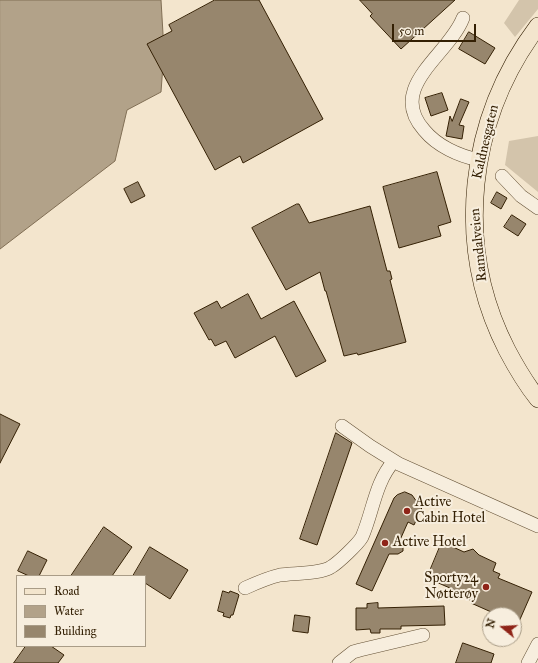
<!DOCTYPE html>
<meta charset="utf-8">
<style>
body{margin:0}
#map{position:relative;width:538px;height:663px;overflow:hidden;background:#f3e5cd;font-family:"IM FELL Great Primer",serif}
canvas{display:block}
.legend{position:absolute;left:16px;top:575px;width:130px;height:72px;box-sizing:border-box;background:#f7eede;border:1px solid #a99c87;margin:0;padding:5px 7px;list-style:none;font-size:12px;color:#342004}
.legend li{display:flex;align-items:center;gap:8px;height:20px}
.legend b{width:20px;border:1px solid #a99c87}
.north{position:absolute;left:482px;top:607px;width:40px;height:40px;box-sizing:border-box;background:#f7eede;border:1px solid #a99c87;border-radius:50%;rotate:288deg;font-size:11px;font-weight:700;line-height:16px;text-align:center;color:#342004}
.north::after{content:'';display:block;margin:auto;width:14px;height:18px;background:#8f2418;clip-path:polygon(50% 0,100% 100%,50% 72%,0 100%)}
.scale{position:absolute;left:392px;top:24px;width:84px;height:18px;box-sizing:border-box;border:2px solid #342004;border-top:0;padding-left:5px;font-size:12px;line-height:14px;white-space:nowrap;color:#342004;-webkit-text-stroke:3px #f7eede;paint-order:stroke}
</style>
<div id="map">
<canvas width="538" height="663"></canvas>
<ul class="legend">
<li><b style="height:5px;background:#f3e5cd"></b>Road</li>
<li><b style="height:11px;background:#b2a289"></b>Water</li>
<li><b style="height:11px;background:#97866d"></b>Building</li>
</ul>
<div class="north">N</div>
<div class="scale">50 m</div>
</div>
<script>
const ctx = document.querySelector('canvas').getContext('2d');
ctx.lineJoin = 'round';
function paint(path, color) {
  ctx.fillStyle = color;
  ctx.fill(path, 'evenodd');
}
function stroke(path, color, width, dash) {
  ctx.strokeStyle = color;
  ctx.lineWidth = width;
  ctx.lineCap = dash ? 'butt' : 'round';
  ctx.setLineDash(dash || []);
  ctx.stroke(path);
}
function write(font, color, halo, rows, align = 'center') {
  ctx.font = font + ' "IM FELL Great Primer",serif';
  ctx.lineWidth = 4;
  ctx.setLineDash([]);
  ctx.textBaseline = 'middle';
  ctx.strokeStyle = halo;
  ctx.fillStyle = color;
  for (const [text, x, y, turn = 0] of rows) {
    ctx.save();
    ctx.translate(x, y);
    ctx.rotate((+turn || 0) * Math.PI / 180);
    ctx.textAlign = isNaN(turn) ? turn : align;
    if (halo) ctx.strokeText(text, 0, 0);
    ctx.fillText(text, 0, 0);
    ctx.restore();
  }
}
paint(new Path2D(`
 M519 0H538V9L515 37 504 23Z
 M538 136V192L505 165 509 141Z`), '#d3c4ab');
const water = new Path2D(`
 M0 0H161L164 51 161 92 127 110 115 161 0 249Z`);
paint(water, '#b2a289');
stroke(water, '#806e54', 1);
const building = new Path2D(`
 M215 0H259L323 119 243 163 240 156 215 170 147 44 172 31 169 25Z
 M360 0H455L401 49 370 16 372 14Z
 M469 32 495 48 485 64 459 49Z
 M442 93 448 110 431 116 425 98Z
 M461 99 469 102 459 125 464 126 462 139 446 136 450 116 452 121Z
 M437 172 451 222 438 226 441 236 399 248 383 187Z
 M138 182 145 196 131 203 124 189Z
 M497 192 507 198 501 209 491 203Z
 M297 204H299L309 223 370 206 387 271H390L392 279 390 280 406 342 358 355 357 353 344 356 326 291H325L320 272 286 290 252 228Z
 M512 215 526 224 518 236 504 227Z
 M248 294 261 319 294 301 326 361 296 377 275 336 235 358 226 341 215 346 211 339 209 340 194 313 217 301 221 308Z
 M0 414 20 424 0 463Z
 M336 433 352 443 317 545 300 539Z
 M405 492 412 495 417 502 424 501 421 510 414 525 408 522 400 540 403 545V551L398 554H389L372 591 356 584 394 498 397 495Z
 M104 527 132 547 112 576H71Z
 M442 542 464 552 473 549 479 555 496 563 493 571 500 574 498 578 532 592 514 633V615H498L471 603 472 601 458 594 459 592 427 578Z
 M150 547 188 570 170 599 145 583V576H133Z
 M28 551 47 560 39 576H29L18 571Z
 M223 591 229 593 230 591 238 594 239 595 233 615H231L230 618 223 616 224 613 218 611Z
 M378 603V608L444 606 445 625 401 626V629H380V633H371L370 629 356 630V608H367V604Z
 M295 615 310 617 308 633 293 631Z
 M463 643 494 654 491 663H456Z
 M26 646H51L64 655 58 663H14Z`);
paint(building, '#97866d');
stroke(building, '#342004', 1);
const minor = new Path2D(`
 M463 18C449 55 386 87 424 130 437 146 459 156 479 160
 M502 176 521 196 538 208
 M342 426 370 446 399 464 538 526
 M245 588C256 583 267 578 280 575 293 573 321 574 331 567 338 563 358 544 362 537 373 512 375 482 394 461
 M339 663 353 652 360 650 423 635
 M528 663 538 644`);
const major = new Path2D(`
 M538 26C468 119 453 245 507 350 516 367 526 384 538 399`);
stroke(minor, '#645136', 14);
stroke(major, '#342004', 18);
stroke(minor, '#f7eede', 13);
stroke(major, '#f3e5cd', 17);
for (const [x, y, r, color] of [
 [407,511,4,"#8f2418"],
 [385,543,4,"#8f2418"],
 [486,587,4,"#8f2418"]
]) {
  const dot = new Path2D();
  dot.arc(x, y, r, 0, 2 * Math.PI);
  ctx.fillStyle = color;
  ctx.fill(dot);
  stroke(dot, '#f7eede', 1.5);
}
write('14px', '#342004', '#f7eede', [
 ["Kaldnesgaten",486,142,-77],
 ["Ramdalveien",479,245,-96]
]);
write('14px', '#342004', '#f7eede', [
 ["Active",415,503],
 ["Cabin Hotel",415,519],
 ["Active Hotel",393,543],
 ["Sporty24",478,579,"right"],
 ["Nøtterøy",478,595,"right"]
], 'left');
</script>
